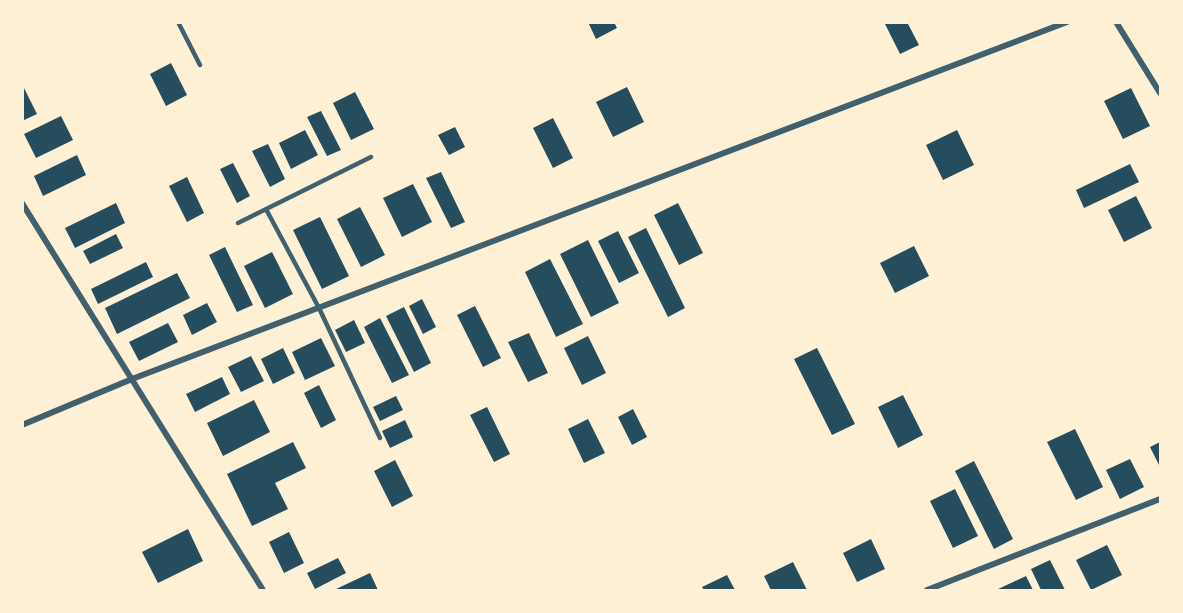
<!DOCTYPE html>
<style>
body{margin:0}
#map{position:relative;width:1183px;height:613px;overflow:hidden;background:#fdf0d5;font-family:"Archivo Narrow",sans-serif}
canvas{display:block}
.frame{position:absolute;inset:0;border:24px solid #fdf0d5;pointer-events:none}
</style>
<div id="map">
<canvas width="1183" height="613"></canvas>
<div class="frame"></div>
</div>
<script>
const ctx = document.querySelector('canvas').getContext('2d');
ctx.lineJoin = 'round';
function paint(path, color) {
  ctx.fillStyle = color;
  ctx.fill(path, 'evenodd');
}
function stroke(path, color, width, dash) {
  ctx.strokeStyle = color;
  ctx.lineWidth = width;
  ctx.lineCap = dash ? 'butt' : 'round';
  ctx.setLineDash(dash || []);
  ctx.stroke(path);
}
paint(new Path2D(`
 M588 22H614L617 28 596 39Z
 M884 22H907L919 45 900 54Z
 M171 63 187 95 166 106 150 74Z
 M22 84 37 114 22 121Z
 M627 87 644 122 613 137 596 102Z
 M1131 88 1150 126 1123 139 1104 101Z
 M355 92 374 129 351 140 333 103Z
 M321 111 341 150 327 156 307 117Z
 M61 116 73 140 36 158 24 134Z
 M553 118 573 158 553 168 533 128Z
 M455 127 465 147 449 155 438 135Z
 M305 130 318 155 291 169 279 143Z
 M957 130 974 165 943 180 926 145Z
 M268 144 285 179 270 187 252 151Z
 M77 155 86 175 43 196 34 176Z
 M233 163 250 196 237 203 220 169Z
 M1130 164 1139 182 1084 208 1076 190Z
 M441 172 465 222 451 228 426 178Z
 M187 177 204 213 187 222 169 186Z
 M413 184 432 222 402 237 383 198Z
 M1136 196 1152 228 1124 242 1108 210Z
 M116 203 125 223 75 248 65 228Z
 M678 203 703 253 679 265 654 215Z
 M360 207 385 255 361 267 337 219Z
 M320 217 349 276 322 289 293 230Z
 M646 228 685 308 668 317 628 237Z
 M618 231 639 273 619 283 598 241Z
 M116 234 123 248 90 264 83 251Z
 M588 240 619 303 591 317 560 254Z
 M914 246 929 276 895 293 880 263Z
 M225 247 253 305 237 312 209 255Z
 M272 252 293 294 265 308 244 266Z
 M550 259 583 324 556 337 525 272Z
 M146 262 153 277 98 304 91 289Z
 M177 273 190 298 117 334 105 308Z
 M422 299 436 327 423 334 409 306Z
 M207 303 217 322 192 335 183 315Z
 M475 306 501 358 483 367 457 315Z
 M404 307 431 363 414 372 386 316Z
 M380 318 409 375 392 383 364 327Z
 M354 320 365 343 346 352 335 330Z
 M168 323 178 342 139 361 129 342Z
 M529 333 548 373 528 382 508 342Z
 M588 336 606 373 582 385 564 348Z
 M321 338 335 366 305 380 292 352Z
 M283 348 295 373 273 384 261 359Z
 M817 348 855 424 832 435 794 359Z
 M251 356 264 381 241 392 228 367Z
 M222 377 230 394 195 412 186 394Z
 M319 385 336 420 321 428 304 393Z
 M903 395 923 435 898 448 878 407Z
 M396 396 403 410 380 421 373 407Z
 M254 400 270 432 223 456 207 423Z
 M487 407 510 454 494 462 470 415Z
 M633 409 647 437 632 445 618 417Z
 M588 419 605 453 584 463 568 429Z
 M405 420 413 437 390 448 382 431Z
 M1075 429 1103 487 1076 500 1047 442Z
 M293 442 306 468 275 483 288 509 252 526 227 474Z
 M1160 442V467L1150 447Z
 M1130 459 1144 487 1120 499 1106 470Z
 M395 460 413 496 392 507 374 471Z
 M974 461 1013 539 994 549 955 471Z
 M955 489 978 536 953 548 930 501Z
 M188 529 203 561 158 583 142 552Z
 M289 532 304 563 284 573 269 542Z
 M871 539 885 569 857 582 843 553Z
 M1107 545 1122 575 1091 590 1076 560Z
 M338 558 346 573 315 589 307 573Z
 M1050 560 1065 590H1041L1031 569Z
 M793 562 807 590H771L764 576Z
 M370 573 378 590H334Z
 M727 575 735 590H704L702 587Z
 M1026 576 1033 590H996Z`), '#264d5e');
stroke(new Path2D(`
 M178 22 200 65
 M267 211 319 308 380 438
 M238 223 371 157`), '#3f606c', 4.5);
stroke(new Path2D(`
 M1116 22 1160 93
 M22 203 263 590
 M22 425 132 379 1067 22
 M927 590 1160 499`), '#3f606c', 6);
</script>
